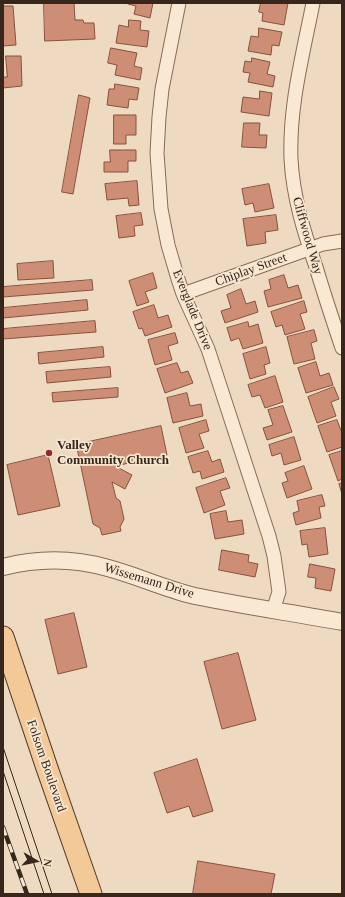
<!DOCTYPE html>
<style>
body{margin:0}
#map{position:relative;width:345px;height:897px;overflow:hidden;background:#eedac0;font-family:Georgia,serif}
canvas{display:block}
.frame{position:absolute;inset:0;border:4px solid #37261c;pointer-events:none}
.north{position:absolute;left:16px;top:841px;width:40px;height:40px;-webkit-text-stroke:3px #f6e6d0;paint-order:stroke;rotate:99deg;font-size:11px;font-weight:700;line-height:16px;text-align:center;color:#37261c}
.north::after{content:'';display:block;margin:auto;width:14px;height:18px;background:#37261c;clip-path:polygon(50% 0,100% 100%,50% 72%,0 100%)}
</style>
<div id="map">
<canvas width="345" height="897"></canvas>
<div class="frame"></div>
<div class="north">N</div>
</div>
<script>
const ctx = document.querySelector('canvas').getContext('2d');
ctx.lineJoin = 'round';
function paint(path, color) {
  ctx.fillStyle = color;
  ctx.fill(path, 'evenodd');
}
function stroke(path, color, width, dash) {
  ctx.strokeStyle = color;
  ctx.lineWidth = width;
  ctx.lineCap = dash ? 'butt' : 'round';
  ctx.setLineDash(dash || []);
  ctx.stroke(path);
}
function write(font, color, halo, rows, align = 'center') {
  ctx.font = font + ' Georgia,serif';
  ctx.lineWidth = 3.5;
  ctx.setLineDash([]);
  ctx.textBaseline = 'middle';
  ctx.strokeStyle = halo;
  ctx.fillStyle = color;
  for (const [text, x, y, turn = 0] of rows) {
    ctx.save();
    ctx.translate(x, y);
    ctx.rotate((+turn || 0) * Math.PI / 180);
    ctx.textAlign = isNaN(turn) ? turn : align;
    if (halo) ctx.strokeText(text, 0, 0);
    ctx.fillText(text, 0, 0);
    ctx.restore();
  }
}
const building = new Path2D(`
 M44 3H74L75 20H83L84 23H94L95 39 45 41Z
 M128 3H153L150 18 134 14 136 6 128 4Z
 M261 3H288L284 25 262 21 263 13 259 12Z
 M3 6H13L16 45 3 46Z
 M129 20 141 21 140 30 149 31 147 47 116 43 119 25 128 27Z
 M259 28 282 32 279 46 272 45 271 55 248 51 251 36 258 37Z
 M111 48 137 53 134 66 142 68 140 80 115 75 117 65 108 63Z
 M6 56H21L22 86 3 88V77H7Z
 M252 58 270 62 267 74 275 76 273 87 248 82 250 73 243 72 245 61 251 62Z
 M115 84 139 88 137 100 129 99 128 108 107 105 109 89H114Z
 M260 91 272 93 269 116 241 112 243 97 259 99Z
 M79 95 90 98 73 194 62 192Z
 M114 115H136V135H126V144H114Z
 M244 123H260L259 135H267L266 148 242 147Z
 M110 150H136V161H128V172H104V162H110Z
 M137 181 139 205 129 206 128 198 107 200 105 184Z
 M269 184 274 208 255 212 253 203 245 205 242 189Z
 M141 213 143 225 134 226 135 236 119 238 116 216Z
 M276 215 278 230 265 232 266 243 247 246 243 219Z
 M53 261 54 278 18 280 17 264Z
 M153 273 157 288 145 292 149 302 137 306 129 281Z
 M284 275 288 288 298 285 302 298 268 307 264 291 271 289 269 280Z
 M92 280 93 290 3 297V287Z
 M241 289 246 304 255 301 258 312 225 323 221 311 231 308 227 295Z
 M87 300 88 310 3 318V308Z
 M304 301 307 312 300 314 305 329 285 335 282 325 276 327 271 312Z
 M154 305 158 318 168 315 172 327 145 336 142 328 139 329 133 312Z
 M95 321 96 332 3 339V329Z
 M248 322 249 327 258 324 263 343 243 349 239 338 231 341 227 328Z
 M314 330 317 341 311 343 315 359 294 364 287 337Z
 M175 333 178 343 168 346 172 360 155 365 148 340Z
 M103 347 104 357 39 364 38 353Z
 M266 347 270 363 264 365 266 374 250 379 243 354Z
 M316 362 320 376 329 373 333 385 306 393 298 368Z
 M177 363 181 373 188 371 193 383 165 393 157 369Z
 M110 367 111 377 47 383 46 372Z
 M275 376 283 402 265 408 260 395 252 397 248 385Z
 M334 387 339 399 331 402 336 416 317 423 308 397Z
 M118 388V397L53 402 52 393Z
 M187 393 190 406 201 404 203 416 173 423 167 398Z
 M283 406 292 432 267 440 263 428 273 425 268 410Z
 M206 420 209 431 199 434 204 448 186 453 179 428Z
 M337 420 342 433V447L327 452 318 426Z
 M161 426 167 455 115 466 132 475 125 489 112 482 116 498 120 501 124 519 120 527 121 531 102 535 100 528 93 524 77 448 79 444Z
 M294 437 301 460 284 465 281 453 272 456 269 445Z
 M208 451 212 462 220 459 224 472 202 479 200 471 193 473 188 457Z
 M342 451V479L338 481 329 455Z
 M48 455 60 506 18 515 7 465Z
 M304 466 312 489 287 498 282 483 288 481 285 473Z
 M226 478 230 488 220 491 225 505 204 513 196 488Z
 M342 483V494L339 484Z
 M322 495 325 506 319 507 321 518 296 525 293 513 299 511 297 501Z
 M226 511 228 522 242 520 244 534 215 539 210 514Z
 M325 528 328 554 309 557 307 544 302 545 300 531Z
 M222 550 249 555 248 562 258 564 255 577 219 570Z
 M310 564 335 569 331 591 315 588 316 578 308 577Z
 M74 613 87 667 58 674 45 620Z
 M238 653 256 720 222 729 204 662Z
 M197 759 213 811 193 817 189 806 167 813 154 773Z
 M198 861 275 874 271 894H193Z`);
paint(building, '#cd8e75');
stroke(building, '#87513d', 1);
const minor = new Path2D(`
 M179 3 162 89 159 117 157 153 161 209 168 245 178 279 183 294 208 349 269 536 274 556 279 592 273 610
 M313 3C303 54 289 106 291 159 293 197 304 232 316 267 324 294 333 321 342 348
 M183 294 323 244 342 241`);
const tertiary = new Path2D(`
 M3 567C38 558 73 558 108 568 138 576 165 589 195 596 243 606 293 613 342 622`);
const primary = new Path2D(`
 M3 637 47 768 91 894`);
stroke(minor, '#886b58', 15);
stroke(tertiary, '#886b58', 18);
stroke(primary, '#553a2c', 23);
stroke(minor, '#f9e9d3', 13);
stroke(tertiary, '#f9e9d3', 16);
stroke(primary, '#f3ca97', 21);
stroke(new Path2D(`
 M3 747 52 894
 M3 771 44 894`), '#37261c', 1);
const rail = new Path2D(`
 M3 827 27 894`);
stroke(rail, '#37261c', 4.5);
stroke(rail, '#f6e6d0', 3, [9]);
for (const [x, y, r, color] of [
 [49,453,4,"#972736"]
]) {
  const dot = new Path2D();
  dot.arc(x, y, r, 0, 2 * Math.PI);
  ctx.fillStyle = color;
  ctx.fill(dot);
  stroke(dot, '#f6e6d0', 1.5);
}
write('13px', '#37261c', '#f6e6d0', [
 ["Cliffwood Way",307,236,74],
 ["Chiplay Street",251,270,-20],
 ["Everglade Drive",192,310,68],
 ["Wissemann Drive",149,581,17],
 ["Folsom Boulevard",46,766,71]
]);
write('bold 13px', '#37261c', '#f6e6d0', [
 ["Valley",57,446],
 ["Community Church",57,461]
], 'left');
</script>
